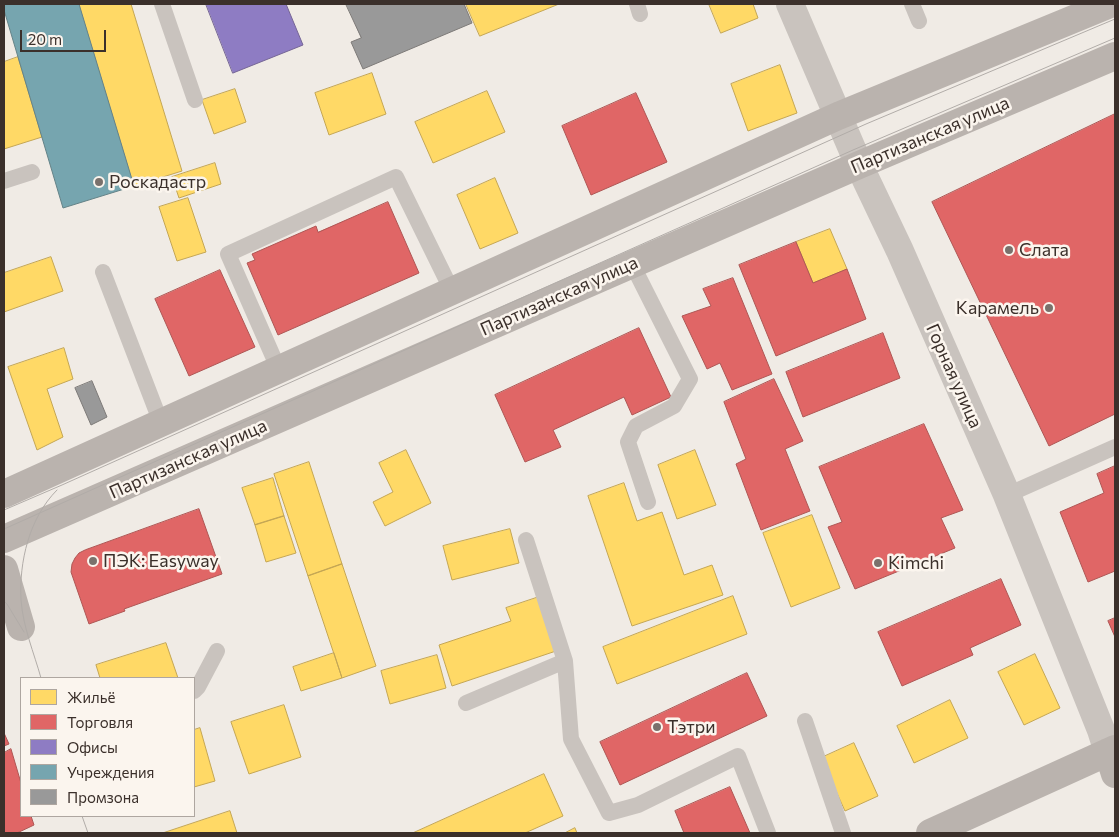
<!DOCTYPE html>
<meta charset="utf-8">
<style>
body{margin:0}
#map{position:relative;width:1119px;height:837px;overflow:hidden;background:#f0ebe5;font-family:Commissioner,sans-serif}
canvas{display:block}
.frame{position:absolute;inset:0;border:5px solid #3b302b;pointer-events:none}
.legend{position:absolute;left:20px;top:677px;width:175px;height:140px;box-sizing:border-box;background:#fbf5ee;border:1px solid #aea6a0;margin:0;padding:6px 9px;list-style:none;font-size:15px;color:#3b302b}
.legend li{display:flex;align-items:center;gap:10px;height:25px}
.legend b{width:25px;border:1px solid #aea6a0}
.scale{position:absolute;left:20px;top:30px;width:86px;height:22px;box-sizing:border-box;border:2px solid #3b302b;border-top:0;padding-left:6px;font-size:15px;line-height:18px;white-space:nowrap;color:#3b302b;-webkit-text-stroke:4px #fbf5ee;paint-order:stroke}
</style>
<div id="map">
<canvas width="1119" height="837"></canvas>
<div class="frame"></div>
<ul class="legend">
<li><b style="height:14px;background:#ffd966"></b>Жильё</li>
<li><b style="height:14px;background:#e06666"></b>Торговля</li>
<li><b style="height:14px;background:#8e7cc3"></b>Офисы</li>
<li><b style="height:14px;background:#76a5af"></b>Учреждения</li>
<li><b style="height:14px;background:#999"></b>Промзона</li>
</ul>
<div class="scale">20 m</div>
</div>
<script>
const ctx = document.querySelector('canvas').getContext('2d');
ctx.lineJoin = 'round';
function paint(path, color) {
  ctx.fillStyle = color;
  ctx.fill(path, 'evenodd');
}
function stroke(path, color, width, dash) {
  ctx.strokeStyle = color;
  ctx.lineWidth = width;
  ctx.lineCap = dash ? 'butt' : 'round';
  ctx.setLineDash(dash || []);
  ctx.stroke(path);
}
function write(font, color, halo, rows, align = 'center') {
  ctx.font = font + ' Commissioner,sans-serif';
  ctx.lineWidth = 5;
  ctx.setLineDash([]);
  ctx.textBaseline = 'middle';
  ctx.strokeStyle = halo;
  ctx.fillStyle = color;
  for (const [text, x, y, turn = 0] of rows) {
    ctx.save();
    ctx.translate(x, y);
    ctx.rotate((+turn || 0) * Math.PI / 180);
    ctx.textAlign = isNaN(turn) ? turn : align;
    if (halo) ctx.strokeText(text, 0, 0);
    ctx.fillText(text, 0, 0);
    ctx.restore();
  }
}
const homes = new Path2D(`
 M79 4H131L182 171 134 186Z
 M466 4H559L480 36Z
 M709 4H753L758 18 721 33Z
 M18 57 42 137 4 149V62Z
 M780 65 797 113 748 131 731 84Z
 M372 73 386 114 329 135 315 93Z
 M235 89 246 122 214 134 202 100Z
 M487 91 505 132 433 163 415 122Z
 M215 163 221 184 179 198 172 177Z
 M495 178 518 233 480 249 457 195Z
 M188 198 206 252 177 261 159 207Z
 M830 229 847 269 813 283 796 242Z
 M51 257 63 291 4 312V273Z
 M64 348 73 379 47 389 63 437 37 450 8 367Z
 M406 450 431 503 385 526 373 502 393 492 379 463Z
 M695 450 716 505 677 519 658 465Z
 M309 462 342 564 308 576 274 474Z
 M273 478 284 516 255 525 242 488Z
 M624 483 637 521 662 512 684 575 712 565 723 595 632 626 588 496Z
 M812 515 840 588 791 607 763 533Z
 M284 516 296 553 266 562 255 525Z
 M510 529 519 563 452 580 443 546Z
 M342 564 376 666 342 678 308 576Z
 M733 596 747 634 617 684 603 647Z
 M539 597 556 651 452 686 439 645 511 621 506 608Z
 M166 643 178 678H100L96 665Z
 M334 653 342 678 301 691 293 667Z
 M1035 654 1060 708 1024 725 998 672Z
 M437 655 446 688 390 704 381 671Z
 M950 700 968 738 914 763 897 726Z
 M284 705 301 757 249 774 231 722Z
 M200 728 215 781 194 787V730Z
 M854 743 878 796 845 811 821 758Z
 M544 774 563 816 525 833H413Z
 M230 811 237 833H163Z
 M575 828 577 833H565Z`);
paint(homes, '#ffd966');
stroke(homes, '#c4a654', 1);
const shops = new Path2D(`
 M636 93 667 162 591 195 562 126Z
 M1115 114V414L1049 446 932 202Z
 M388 202 419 273 278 335 247 263 255 260 252 254 316 226 318 232Z
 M796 242 813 283 847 269 866 319 776 356 739 265Z
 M220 270 255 347 189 376 155 299Z
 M733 278 772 374 732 390 720 363 707 369 682 316 711 306 703 289Z
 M639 328 671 397 632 415 624 397 553 430 561 447 525 462 495 395Z
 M883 333 900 378 803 417 786 372Z
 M774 379 803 441 785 449 810 511 761 530 736 464 746 459 724 402Z
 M924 424 963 510 941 518 955 548 855 589 828 527 842 522 819 467Z
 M1115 466V571L1088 582 1060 512 1104 493 1097 474Z
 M199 509 222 574 124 609 125 611 89 624 71 572 72 564 75 558 79 553 85 550Z
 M1001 579 1021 625 970 648 973 655 902 686 878 632Z
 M1115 618V637L1108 621Z
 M747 673 767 716 620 785 600 742Z
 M4 733 9 744 4 746Z
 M11 749 21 783V816H31L34 825 17 833H4V753Z
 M730 787 750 833H684L675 811Z`);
paint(shops, '#e06666');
stroke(shops, '#ae5654', 1);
const offices = new Path2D(`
 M206 4H286L303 45 233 73Z`);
paint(offices, '#8e7cc3');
stroke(offices, '#756595', 1);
const public = new Path2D(`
 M4 4H79L134 186 63 208 4 10Z`);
paint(public, '#76a5af');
stroke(public, '#648287', 1);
const industry = new Path2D(`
 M346 4H464L472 23 363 69 351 42 361 38Z
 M92 381 107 417 91 425 75 388Z`);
paint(industry, '#999');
stroke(industry, '#7d7a78', 1);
stroke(new Path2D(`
 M162 4 195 100
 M637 4 640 14
 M912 4 919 21
 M4 181 32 172
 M632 264 690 379 674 406 636 426 628 442 648 502
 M103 272 161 423
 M279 370 228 254 396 177 452 291
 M1007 495 1115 447
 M526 540 565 661 571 739 609 813 638 805 738 756 768 833
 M194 691 198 687 217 651
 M466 703 565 661
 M805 721 843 833`), '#c9c3be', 16);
stroke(new Path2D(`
 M790 4 859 165 900 251 1007 495 1101 730 1108 752`), '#c9c3be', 28);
stroke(new Path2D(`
 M4 494 838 116 1110 4
 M4 539 859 165 1115 56
 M4 569 21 627
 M1108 752 1115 774
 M930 833 1115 749`), '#bab3ae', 28);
stroke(new Path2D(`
 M4 510 62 485 866 124 1115 19
 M4 529 853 150 1115 38
 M4 601 7 604 24 632
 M41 678C34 653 23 627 21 600 19 562 29 518 57 490
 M82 816 88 833`), '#b1aca8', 1);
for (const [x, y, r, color] of [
 [99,182,5,"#7a716c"],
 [1009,250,5,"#7a716c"],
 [1049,308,5,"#7a716c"],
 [93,561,5,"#7a716c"],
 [878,563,5,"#7a716c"],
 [657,727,5,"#7a716c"]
]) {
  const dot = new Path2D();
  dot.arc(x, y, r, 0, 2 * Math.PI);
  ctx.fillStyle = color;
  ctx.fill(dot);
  stroke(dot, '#fbf5ee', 2);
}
write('18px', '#3b302b', '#fbf5ee', [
 ["Партизанская улица",930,135,-23],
 ["Партизанская улица",559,296,-24],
 ["Горная улица",954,376,66],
 ["Партизанская улица",188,459,-24]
]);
write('18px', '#3b302b', '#fbf5ee', [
 ["Роскадастр",109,182],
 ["Слата",1019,250],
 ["Карамель",1039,308,"right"],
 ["ПЭК: Easyway",103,561],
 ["Kimchi",888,563],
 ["Тэтри",667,727]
], 'left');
</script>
